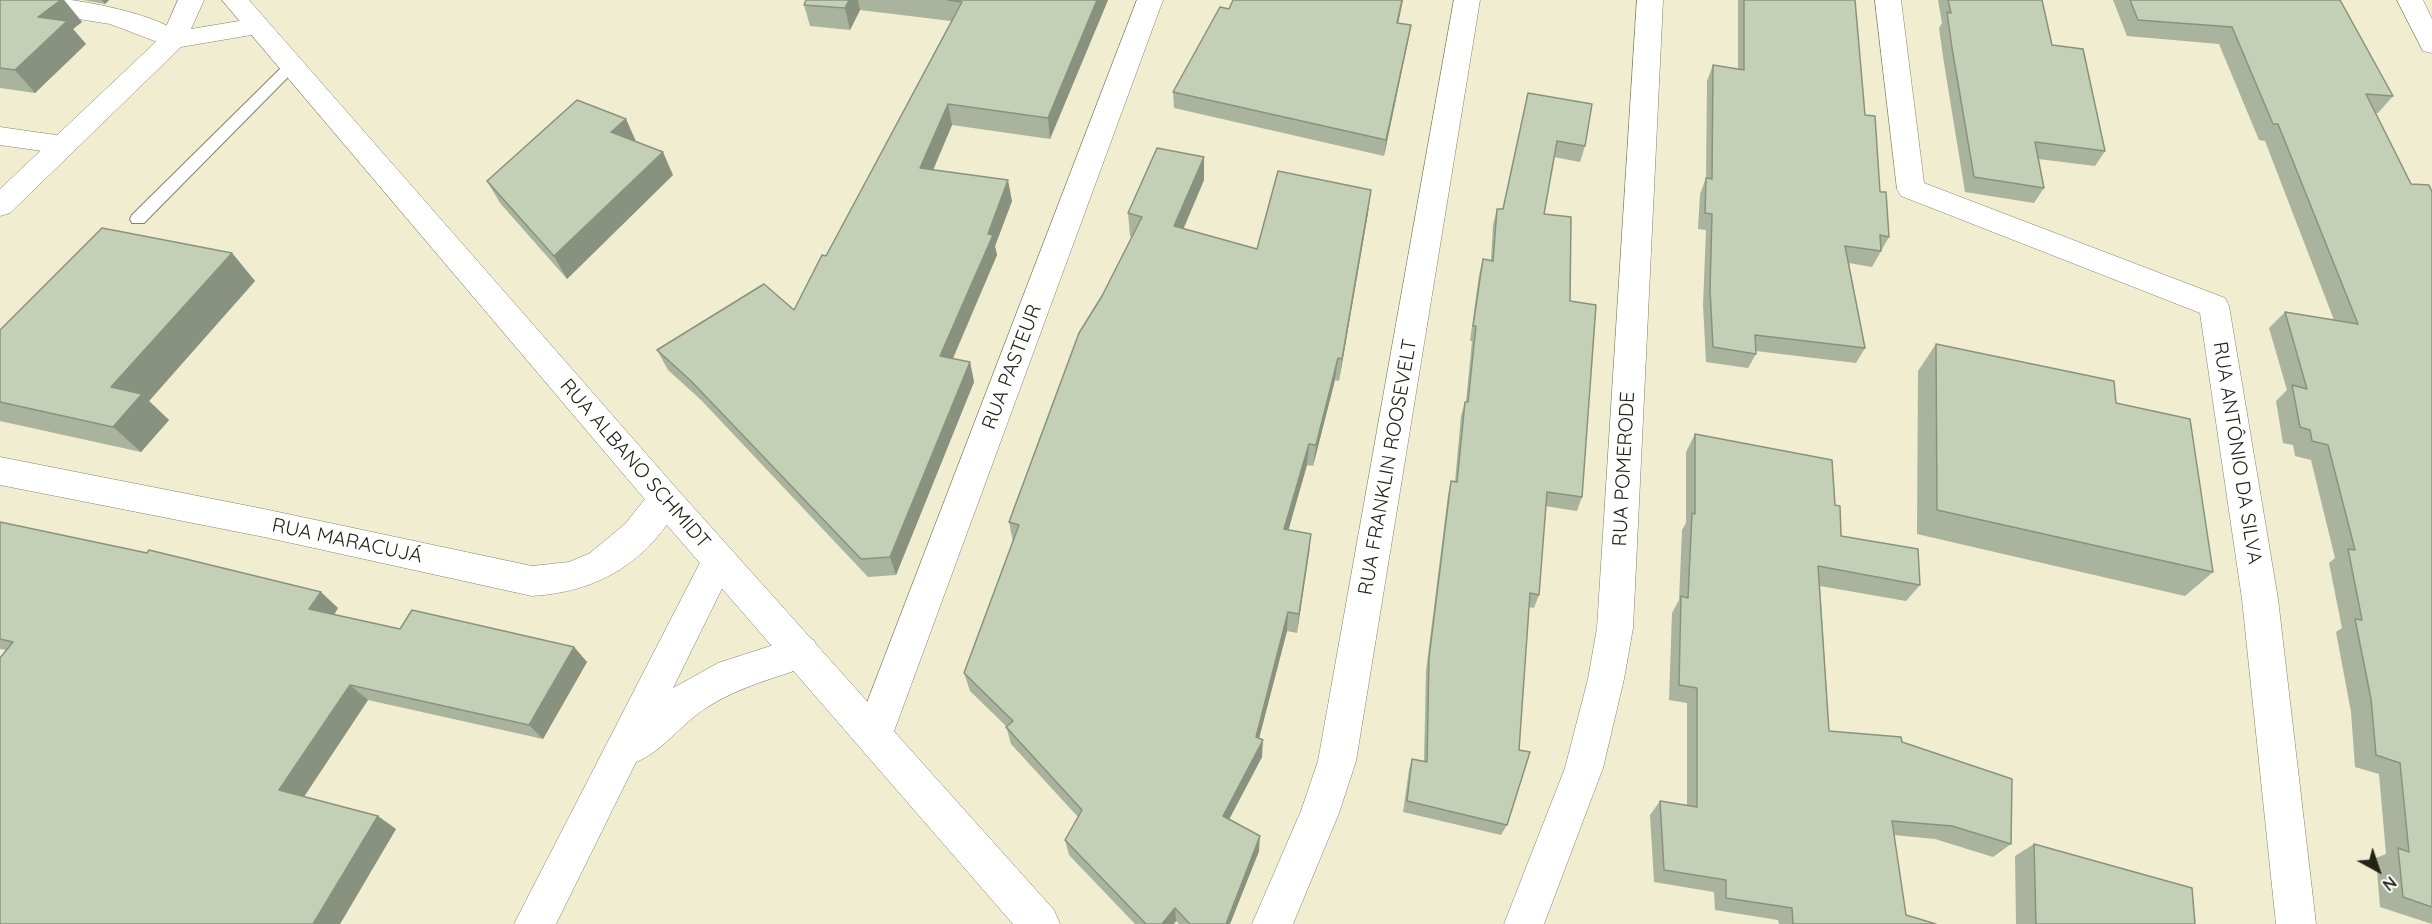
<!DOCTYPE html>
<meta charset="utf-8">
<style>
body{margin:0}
#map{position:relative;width:2432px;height:924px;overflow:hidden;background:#f0edd0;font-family:Quicksand,sans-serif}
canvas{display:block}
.north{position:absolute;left:2348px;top:840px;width:60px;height:60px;-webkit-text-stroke:4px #fff;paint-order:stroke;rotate:140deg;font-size:16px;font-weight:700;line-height:24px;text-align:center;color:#242318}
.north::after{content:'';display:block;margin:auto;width:21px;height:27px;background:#242318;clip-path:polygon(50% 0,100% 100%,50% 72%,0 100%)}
</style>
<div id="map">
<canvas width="2432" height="924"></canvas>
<div class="north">N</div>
</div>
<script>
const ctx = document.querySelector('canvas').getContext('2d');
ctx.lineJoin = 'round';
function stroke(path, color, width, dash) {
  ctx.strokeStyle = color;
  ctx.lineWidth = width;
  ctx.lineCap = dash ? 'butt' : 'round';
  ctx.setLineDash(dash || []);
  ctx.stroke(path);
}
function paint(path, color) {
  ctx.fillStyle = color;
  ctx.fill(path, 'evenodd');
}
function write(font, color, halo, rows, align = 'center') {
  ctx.font = font + ' Quicksand,sans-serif';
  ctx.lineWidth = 5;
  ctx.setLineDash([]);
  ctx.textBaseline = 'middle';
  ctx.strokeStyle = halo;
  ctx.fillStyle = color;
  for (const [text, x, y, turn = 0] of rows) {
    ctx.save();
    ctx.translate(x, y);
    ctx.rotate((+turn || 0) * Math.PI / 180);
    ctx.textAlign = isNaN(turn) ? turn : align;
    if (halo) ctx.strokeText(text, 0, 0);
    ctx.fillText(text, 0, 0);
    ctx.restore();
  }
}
const lane = new Path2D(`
 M292 60 297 62V68L144 223H132L130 219 132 215 287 62Z`);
const street = new Path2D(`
 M0 0C23 0 47 0 70 0 96 3 172 18 186 40L182 46 173 48 110 24 10 8 1 6Z
 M1137 0H1163L893 734 887 746 874 752 861 746 855 734Z
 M1454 0H1480L1356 761 1339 813 1293 924H1252L1301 811 1318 761Z
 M1637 0H1663L1633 628 1624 679 1603 768 1544 924H1504L1565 768 1588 679 1597 628Z
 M1875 0H1901L1924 183 2225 298 2229 306 2278 599 2316 924H2276L2242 599 2200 313 1901 196 1897 189Z
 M2397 0H2423L2432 19V53L2423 51Z
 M0 127 63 136 73 138 77 145 73 152 63 154 0 145Z
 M0 457 264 509 532 566 569 562 590 553 625 524 653 489 665 485 677 489 682 499C651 561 599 592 532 596L264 537 0 485Z
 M719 545 731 549 736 560 673 688 718 663 801 636 814 640 819 652 814 664C776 678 740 686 706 708 681 724 662 752 636 762L556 924H514L707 549Z`);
const secondary = new Path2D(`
 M178 0H204L191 29 257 18 266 20 270 26 266 32 257 34 181 47 10 213 0 216V189L162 36Z`);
const primary = new Path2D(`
 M222 0H249L677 489 1054 910 1060 924H1013L653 509Z`);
stroke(lane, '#858268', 2);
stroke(street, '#858268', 1);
stroke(secondary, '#858268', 1);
stroke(primary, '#858268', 1);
paint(lane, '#fff');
paint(street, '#fff');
paint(secondary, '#fff');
paint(primary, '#fff');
paint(new Path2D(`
 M0 0H64L82 22 73 29 86 44 35 93 0 88Z
 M83 0H109L105 4Z
 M806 0H1108L1050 139 952 125 933 170 1012 201 995 246 997 255 953 359 970 362 974 382 896 575 868 577 701 400 668 370 657 350 794 310 826 256 951 21 860 10 850 30 810 26 804 5Z
 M1738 0H1855L1865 115 1889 237 1872 267 1849 263 1865 348 1856 363 1756 351V354L1748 368 1706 362 1703 305 1706 230 1698 229 1700 194 1706 178 1707 81 1713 65 1738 69Z
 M1938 0H2042L2052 45 2105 151 2095 166 2038 159 2044 188 2034 203 1965 192 1944 63 1939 28 1942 23Z
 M2113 0H2340L2393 96 2378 113H2376L2411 184 2432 192V924L2380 907 2376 858 2386 854 2379 774 2355 767 2351 712 2336 632 2342 628 2329 563 2335 558 2311 460 2295 456 2293 445 2283 443 2276 401 2287 390 2269 328 2285 312 2334 320 2265 141 2259 140 2219 44 2127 36Z
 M1229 9 1411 25 1408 41 1384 156 1174 108 1173 92Z
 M1528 93 1585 146 1580 162 1554 157 1544 214 1570 301 1582 497 1577 511 1545 506 1539 595 1534 608 1529 607 1507 825 1501 835 1403 812 1409 770 1412 759 1424 761 1426 671 1448 495 1451 481 1455 482 1461 416 1465 402H1466L1472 341H1470L1479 275 1483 259 1491 260 1493 225 1497 209H1503Z
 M626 119 636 141 673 175 567 279 500 203 487 181Z
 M1204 157V180L1183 228 1257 249 1368 213 1339 381 1335 380 1313 466 1307 465 1288 530 1311 534 1297 633 1287 631 1259 738 1262 757 1229 819 1259 851 1230 924H1179L1176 921 1174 924H1135L1069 855 1065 840 1078 817 1011 744 1006 726 970 691 964 673 1013 542 1009 522 1102 296 1132 237 1130 236 1128 213Z
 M232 253 255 281 149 401 169 420 141 452 0 421V330Z
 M1936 344 2213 572 2185 596 1917 534 1918 371Z
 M1695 434 1835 505 1841 536 1920 585 1906 601 1820 586 1829 731 1902 742 2011 844 1993 857 1935 839 1894 835 1906 915 1936 924H1779L1778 920 1715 910 1714 892 1654 882 1650 815 1660 801 1687 805V703L1669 700 1672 613 1679 600 1682 530 1686 523V452Z
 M0 522 338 608 334 615 400 629 574 647 587 662 543 739 368 700 304 797 396 829 340 924H0L6 650 0 649Z
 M2034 844 2195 924H2016L2015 856Z`), '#a9b39d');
paint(new Path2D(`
 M61 0H64L82 22 73 29 86 44 35 93 15 70 38 17Z
 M102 0H109L105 4Z
 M849 0H858L860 10 850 30 845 8Z
 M1097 0H1108L1050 139 1048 118Z
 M1402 0H1403L1395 39 1397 23Z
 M1411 25 1408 41 1384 156 1386 140Z
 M948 104 952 125 925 189 920 168Z
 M626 119 636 142 611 132Z
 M663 152 673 175 567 279 554 256Z
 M1204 157V180L1175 249 1174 226Z
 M1008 180 1012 201 995 246 997 255 945 376 940 356Z
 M1371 190 1368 213 1339 381 1342 359Z
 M232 253 255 281 149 401 169 420 141 452 113 427 111 387Z
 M1338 358 1335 380 1313 466 1316 445Z
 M970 362 974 382 896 575 890 557Z
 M1309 444 1307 465 1283 549 1284 529Z
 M1311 534 1309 554 1297 633 1299 614Z
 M321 592 338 608 327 625 309 609Z
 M1288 612 1287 631 1255 754 1256 737Z
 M574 647 587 662 543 739 529 725Z
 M350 685 368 700 299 804 279 790Z
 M1263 740 1262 757 1223 831V816Z
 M378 816 396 829 340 924H313Z
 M1260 836 1259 851 1230 924H1226Z
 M1175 908 1176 921 1174 924H1162Z`), '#89927f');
const building = new Path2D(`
 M0 0H61L38 17 67 21 15 70 0 68Z
 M806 0H849L845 8 804 5Z
 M948 0H1097L1048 118 948 104 920 168 1008 180 988 234 993 235 940 356 970 362 890 557 861 559 691 381 657 350 764 284 794 310 822 255 826 256 962 2Z
 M1233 0H1402L1397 23 1411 25 1386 140 1173 92 1220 7 1229 9Z
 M1744 0H1855L1865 115 1875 116 1880 192H1886L1889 237 1880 235 1881 251 1845 246 1865 348 1755 335 1756 354 1713 347 1710 290 1712 214 1705 213 1706 178 1712 179 1713 65 1744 70Z
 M1948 0H2042L2052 45 2083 49 2105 151 2035 142 2044 188 1974 177 1952 48 1947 12 1951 13Z
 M2130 0H2340L2393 96 2366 94 2411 184 2429 185 2432 192V907L2403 897 2398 848 2409 852 2400 763 2376 755 2371 699 2355 619 2362 620 2348 549 2355 550 2328 445 2312 441 2310 430 2300 427 2292 385 2307 389 2285 312 2358 324 2278 124H2273L2232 27 2138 20Z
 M1528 93 1592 104 1585 146 1557 141 1544 214 1571 217 1570 301 1596 305 1582 497 1547 492 1539 595 1530 593 1519 750 1530 752 1507 825 1407 801 1412 759 1427 762 1429 658 1451 481 1457 482 1465 402H1468L1476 326H1473L1483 259 1493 261 1497 209H1503Z
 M577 100 626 119 611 132 663 152 554 256 487 181Z
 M1157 148 1204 157 1174 226 1257 249 1278 171 1371 190 1342 359 1338 358 1316 445 1309 444 1284 529 1311 534 1299 614 1288 612 1256 737 1263 740 1223 816 1260 836 1226 924H1190L1175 908 1162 924H1146L1065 840 1082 810 1006 727 1013 721 964 673 1019 525 1009 522 1079 333 1102 296 1142 217 1128 213Z
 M102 228 232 253 111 387 142 394 113 427 0 402V330Z
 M1936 344 2114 381 2116 403 2190 419 2213 572 1937 510Z
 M1695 434 1832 460 1835 505 1840 506 1841 536 1918 549 1920 585 1818 566 1829 731 1901 737 1902 742 2012 779 2011 844 1952 826 1892 821 1906 915 1936 924H1793L1792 908 1726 898V880L1664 870 1660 801 1697 807V688L1679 685 1681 596 1688 598 1692 513 1695 514Z
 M0 522 147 553 149 550 321 592 309 609 400 629 412 610 574 647 529 725 350 685 279 790 378 816 313 924H0V658L13 642 0 639Z
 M2034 844 2192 888 2195 924H2036Z`);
paint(building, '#c4d0b6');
stroke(building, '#89927f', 1.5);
write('20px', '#242318', '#fff', [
 ["RUA PASTEUR",1012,367,-69],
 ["RUA ANTÔNIO DA SILVA",2237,453,81],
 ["RUA ALBANO SCHMIDT",635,464,49],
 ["RUA FRANKLIN ROOSEVELT",1388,467,-80],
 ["RUA POMERODE",1624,469,-87],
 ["RUA MARACUJÁ",347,541,12]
]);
</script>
